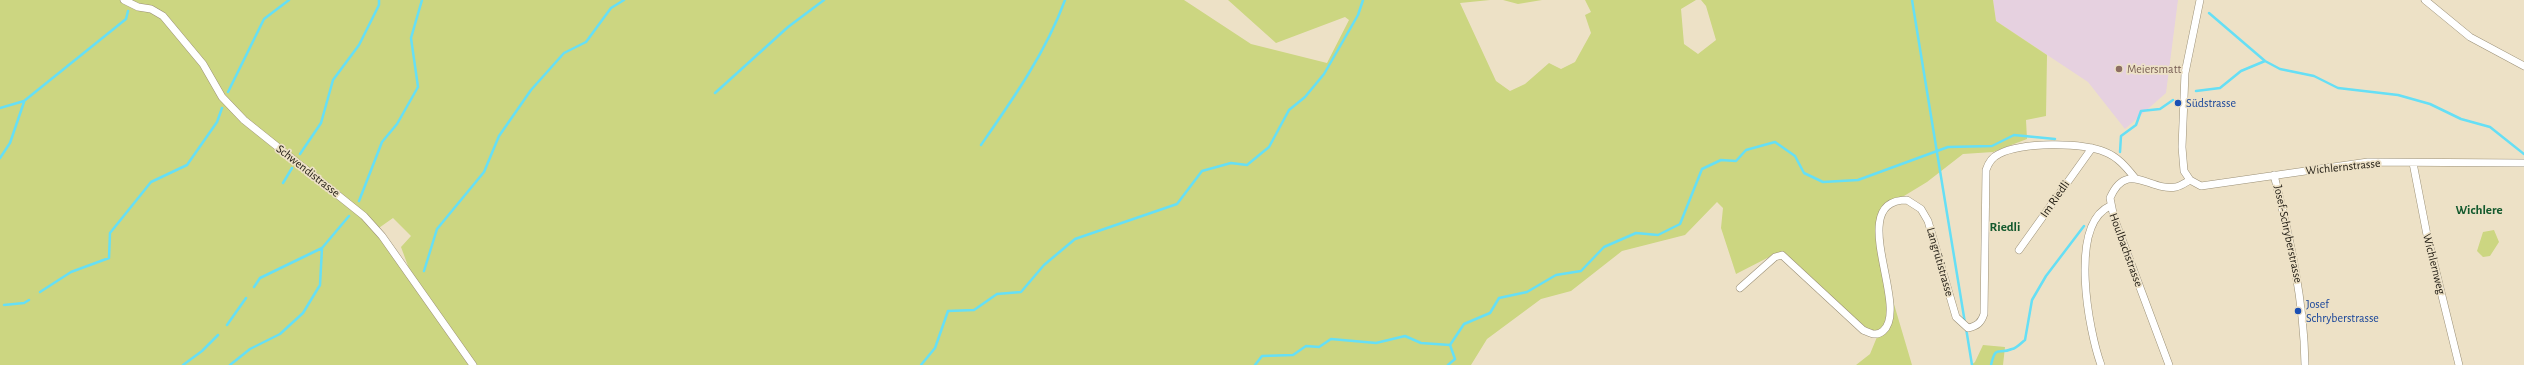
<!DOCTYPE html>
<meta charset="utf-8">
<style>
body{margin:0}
canvas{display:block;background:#ede1c6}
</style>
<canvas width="2524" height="365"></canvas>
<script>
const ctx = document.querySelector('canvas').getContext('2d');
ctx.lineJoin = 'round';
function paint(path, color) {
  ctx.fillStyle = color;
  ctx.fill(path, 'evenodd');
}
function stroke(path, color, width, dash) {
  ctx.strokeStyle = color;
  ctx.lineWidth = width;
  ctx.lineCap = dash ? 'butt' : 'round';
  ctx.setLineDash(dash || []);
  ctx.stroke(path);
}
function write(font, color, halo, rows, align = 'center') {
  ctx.font = font + ' "Alegreya Sans",sans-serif';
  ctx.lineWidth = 3.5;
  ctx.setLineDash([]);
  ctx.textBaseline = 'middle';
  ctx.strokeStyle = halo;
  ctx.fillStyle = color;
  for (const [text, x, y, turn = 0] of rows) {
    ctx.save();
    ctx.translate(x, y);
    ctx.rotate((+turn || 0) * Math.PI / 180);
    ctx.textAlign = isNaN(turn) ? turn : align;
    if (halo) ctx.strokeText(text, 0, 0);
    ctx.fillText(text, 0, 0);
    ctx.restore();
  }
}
paint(new Path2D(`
 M1993 0H2178L2166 93 2125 129 2088 82 1996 21Z`), '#e6d1e0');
paint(new Path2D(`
 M0 0H1184L1251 44 1327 63 1349 20 1345 17 1276 43 1228 0H1490L1460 3 1496 81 1510 91 1525 84 1549 63 1561 69 1575 62 1591 33 1585 15 1591 12 1585 0H1696L1681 9 1684 44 1698 54 1716 40 1706 6 1701 0H1993L1996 21 2047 55 2046 116 2026 120 2027 139 1993 152 1963 154 1927 182 1904 196 1886 202C1863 241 1893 285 1886 326L1877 331 1867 329 1784 253 1775 254 1736 274 1721 228 1723 208 1717 202 1685 235 1622 251 1571 291 1541 299 1487 339 1471 365H476L411 274 401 247 411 236 393 218 376 230 471 365H0Z
 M1503 0H1542L1518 4Z
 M2494 230 2499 242 2490 256 2483 257 2477 251 2483 232Z
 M1891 294 1912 365H1856L1870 354 1877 337 1890 327 1893 314Z
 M1983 345 2005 347 2003 365H1971L1975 362Z`), '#ccd681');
stroke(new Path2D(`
 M1912 0 1965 323
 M2209 13 2265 61 2280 69 2314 76 2338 88 2398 95 2430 104 2461 119 2490 127 2524 154
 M2196 91 2220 88 2241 71 2265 61
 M228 92 264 19 289 0
 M715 93 788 27 824 0
 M0 108 24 101 126 19 128 11
 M981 145C1013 99 1046 52 1065 0
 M2120 152 2121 136 2136 125 2141 111 2160 109 2173 100
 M300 154 321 123 333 80 359 45 379 5V0
 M0 158 10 143 24 102
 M283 183 292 168
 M359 201 382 142 397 124 418 87 411 38 422 0
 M424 271 437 229 484 172 499 136 531 90 564 53 586 42 611 8 624 0
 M254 287 260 278 322 248 349 216
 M40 292 71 272 109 258 110 233 151 182 187 165 217 122 222 108
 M4 305 24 303 29 300
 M227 325 246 298
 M1966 328 1972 365
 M1450 345 1464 324 1490 313 1499 298 1527 292 1556 275 1581 271 1604 247 1636 233 1658 235 1680 224 1702 169 1721 160 1736 161 1746 150 1775 142 1795 156 1804 173 1823 182 1858 180 1948 147 1992 146 2014 135 2055 139
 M183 365 202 351 218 335
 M230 365 250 349 280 334 303 313 320 285 322 248
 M921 365 935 348 948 311 974 310 997 294 1021 292 1044 265 1075 239 1177 204 1202 171 1231 163 1247 165 1269 147 1289 110 1305 97 1324 74 1358 15 1363 0
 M1255 365 1262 356 1293 355 1306 346 1319 347 1331 339 1376 343 1405 336 1421 343 1450 345
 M1448 365 1455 359 1450 345
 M1991 365C1996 344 1998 355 2012 349 2017 348 2022 342 2025 340L2032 300 2046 276 2084 226`), '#66dff5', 2.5);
const minor = new Path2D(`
 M124 0 138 7 151 9 163 16 203 64 222 97 244 120 364 216 382 236 473 365
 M2200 0 2185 73 2182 147 2184 171 2190 180 2201 186 2368 162 2524 163
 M2425 0 2470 37 2524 66
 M2413 163 2427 235 2459 365
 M2274 175C2290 238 2304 300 2305 365
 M2019 250 2092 148
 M1740 288 1775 257 1782 255 1863 330C1870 333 1876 337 1883 331 1911 308 1844 200 1907 200L1921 209 1928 221 1956 317 1968 328C1977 326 1981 323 1984 314L1986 170C1988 164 1992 157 1999 154 2022 142 2081 142 2105 152 2118 157 2126 167 2135 178
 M2101 365C2089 332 2068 225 2110 206
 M2169 365 2114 218 2110 198C2127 159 2150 192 2176 187 2181 186 2185 183 2190 180`);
stroke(minor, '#9b9077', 8);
stroke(minor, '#fff', 7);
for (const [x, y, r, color] of [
 [2119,69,4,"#8d6e63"],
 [2178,103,4,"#1a4fb4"],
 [2298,311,4,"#1a4fb4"]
]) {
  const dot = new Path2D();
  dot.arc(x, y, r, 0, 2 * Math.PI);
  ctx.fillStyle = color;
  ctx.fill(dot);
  stroke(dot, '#ede1c6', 1.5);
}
write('12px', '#785e54', '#ede1c6', [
 ["Meiersmatt",2127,69]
], 'left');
write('12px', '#164399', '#ede1c6', [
 ["Südstrasse",2186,103],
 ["Josef",2306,304],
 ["Schryberstrasse",2306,318]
], 'left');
write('12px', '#252017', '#ede1c6', [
 ["Wichlernstrasse",2343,167,-6],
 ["Schwendistrasse",308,171,38],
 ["Im Riedli",2055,199,-55],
 ["Josef-Schryberstrasse",2288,234,78],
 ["Houlbachstrasse",2126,250,70],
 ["Langrütistrasse",1940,262,74],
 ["Wichlernweg",2434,264,76]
]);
write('bold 13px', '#13592d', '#ede1c6', [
 ["Wichlere",2479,210],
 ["Riedli",2005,227]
]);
</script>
